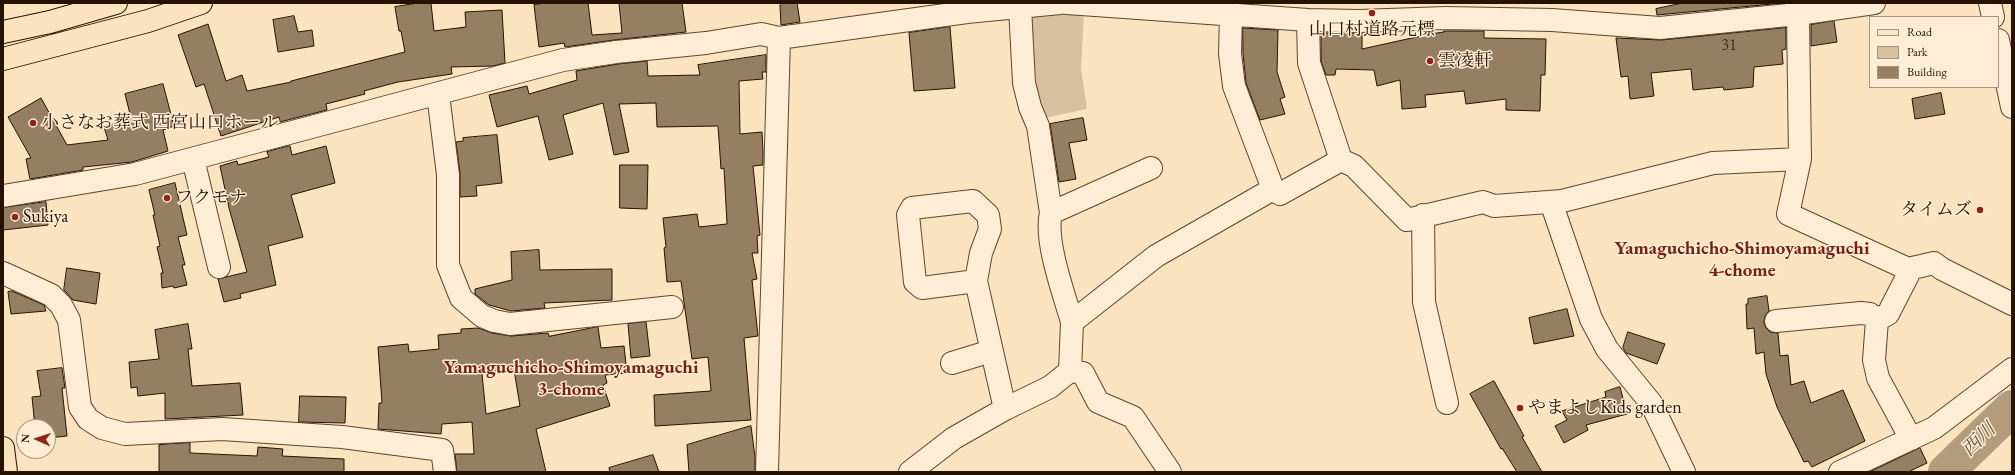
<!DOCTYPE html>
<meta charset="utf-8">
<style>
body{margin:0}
#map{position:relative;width:2015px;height:475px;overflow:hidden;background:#fce3bf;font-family:"EB Garamond",serif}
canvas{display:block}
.frame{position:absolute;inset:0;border:4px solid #251200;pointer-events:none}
.legend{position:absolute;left:1869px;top:16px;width:130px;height:72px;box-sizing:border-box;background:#fdedd5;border:1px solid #a79580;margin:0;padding:5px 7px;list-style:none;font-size:12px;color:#251200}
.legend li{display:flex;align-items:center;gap:8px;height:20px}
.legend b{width:20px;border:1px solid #a79580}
.north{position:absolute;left:16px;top:419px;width:40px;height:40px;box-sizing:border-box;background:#fdedd5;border:1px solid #a79580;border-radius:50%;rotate:273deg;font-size:11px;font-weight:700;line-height:16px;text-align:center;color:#251200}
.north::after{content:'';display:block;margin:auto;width:14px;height:18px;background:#8f2418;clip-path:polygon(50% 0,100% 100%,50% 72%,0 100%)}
</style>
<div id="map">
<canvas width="2015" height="475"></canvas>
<div class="frame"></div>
<ul class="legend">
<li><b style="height:5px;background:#fce3bf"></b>Road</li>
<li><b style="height:11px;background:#d7bf9f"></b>Park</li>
<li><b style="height:11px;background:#957f63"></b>Building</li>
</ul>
<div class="north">N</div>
</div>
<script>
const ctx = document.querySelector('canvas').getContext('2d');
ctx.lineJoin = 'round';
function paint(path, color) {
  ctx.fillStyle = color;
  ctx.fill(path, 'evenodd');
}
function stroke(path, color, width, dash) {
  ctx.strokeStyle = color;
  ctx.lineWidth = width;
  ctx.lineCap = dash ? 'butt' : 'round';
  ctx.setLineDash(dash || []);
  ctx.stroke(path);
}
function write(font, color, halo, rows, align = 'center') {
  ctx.font = font + ' "EB Garamond","Noto Serif JP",serif';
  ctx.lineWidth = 3;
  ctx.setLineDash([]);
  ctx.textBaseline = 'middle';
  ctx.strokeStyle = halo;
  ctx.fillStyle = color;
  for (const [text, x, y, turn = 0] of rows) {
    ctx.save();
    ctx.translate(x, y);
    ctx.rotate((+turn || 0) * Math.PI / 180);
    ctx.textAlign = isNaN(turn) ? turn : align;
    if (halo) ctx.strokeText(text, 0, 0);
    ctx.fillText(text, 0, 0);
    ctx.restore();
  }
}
paint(new Path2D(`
 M1030 12H1084L1081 69 1087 109 1045 118 1030 81Z`), '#d7bf9f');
stroke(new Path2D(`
 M1946 472 2012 408`), '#b39c7e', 36);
const building = new Path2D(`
 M418 3H431L434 31 466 27 465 12 502 10 505 63 493 66 451 67 452 74 398 82 364 91 365 94 326 104 327 110 280 122 279 117 221 136 204 84 196 87 178 35 208 24 226 81 242 75 247 91 291 82V81L405 52 401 31H399L395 7Z
 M545 3H588L592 35 622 33 619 3H682L686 32 614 40 565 47 564 43 539 47 534 5Z
 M782 3H797L800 22 781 25 780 5Z
 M1683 3H1783L1657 15 1656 9Z
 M294 16 298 32 312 30 314 46 278 52 273 20Z
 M1834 21 1837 42 1811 46V25Z
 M950 27 955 88 914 91 909 33Z
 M1243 28 1278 30 1277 72 1285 97 1280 99 1285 114 1260 120 1246 83 1243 53Z
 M1786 28V49L1782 50 1783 64 1754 67 1753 87 1724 90 1723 87 1693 90 1691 69 1651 73 1654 96 1630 99 1628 76 1621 77 1616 38 1661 40Z
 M1444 31H1484V38L1546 39 1545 75H1541L1540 111 1506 110V99L1466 104 1464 91 1425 95 1426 107 1402 109 1400 80 1377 86 1374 70 1336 69 1335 75H1326L1321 61V33H1362V49L1430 34 1444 32Z
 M766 55V72H762L763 79 739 81 740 134 762 132 763 152V165L753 166 760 235 757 236 758 253H752L757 279 752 280 758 336 744 338 751 420 655 426 654 395 711 391 708 357 692 359 681 281 667 282 664 248 666 247 663 218 697 214 699 227 727 224 724 168 721 169 718 126 657 127 656 103 619 104 629 152 614 155 603 103 563 115 573 154 549 160 538 116 497 127 489 95 527 86 529 94 577 80 576 71 618 64 647 61 648 76 700 75 698 65Z
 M163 84 174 126 163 130 168 151 132 162 83 167V170L30 179 26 159 31 158 8 117 41 98 67 145 108 140 104 127 131 118 125 94Z
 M1941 93 1945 114 1915 119 1912 99Z
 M1083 118 1087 140 1069 143 1076 179 1059 182 1050 124Z
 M497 135 502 183 476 186 477 196 460 197V173L456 142 463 141V138Z
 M290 146 292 155 326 146 335 183 291 195 303 237 268 246 276 285 240 294 241 298 224 302 218 279 247 272 229 208 220 166 237 161 238 165 269 157 267 152Z
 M620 165H648L647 209 620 208Z
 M175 183 187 235 178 237 185 265H182L187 285 174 288 173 286 162 288 161 273H163L157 247 160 246 153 215H155L149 190Z
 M46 202 48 225 3 230V208Z
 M539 250 540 270 612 269V300L544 303 545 308 511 311 489 305 475 294V289L512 280 511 252Z
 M67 268 100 273 96 304 73 300 64 290Z
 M12 291 44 305 46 311 11 314 8 292Z
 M1767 296 1769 311 1765 316 1764 323 1766 328 1770 332 1778 333 1780 356 1788 355 1791 385 1804 381 1811 403 1843 390 1865 441 1812 467 1808 461 1804 462 1777 407 1766 374 1764 352 1756 354 1754 328 1747 329 1746 304H1748V299Z
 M1567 309 1574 336 1534 344 1529 318Z
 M646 322 650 356 631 358 628 324Z
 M188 324 192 349H188L192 386 240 383 243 415 165 419V393L138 396 137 387 131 388 129 362 159 359 155 330Z
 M598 327 601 348 624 346 627 373 605 375 607 383 603 385 610 406 536 429 546 472H457L455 454H474L472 422 442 424 441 434 378 429 379 403H382L378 347 408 344 409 352 439 349 438 335 461 333V329L478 328 492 333 511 336 548 333 549 336ZM514 370 520 406 486 414 482 374Z
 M1628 332 1665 344 1657 364 1626 353 1623 348Z
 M62 368 65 388H62L67 436 48 438V427H35L32 397 41 396 37 371Z
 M1494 381 1524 436 1522 437 1542 472H1517L1502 448 1501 449 1470 394Z
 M1620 387 1627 414 1586 425 1588 430 1564 443 1555 426 1567 420 1562 411 1606 397 1605 392Z
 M300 396 346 397 345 423 299 422Z
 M751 426 755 457V472H689L687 445Z
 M190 443V453L257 456 258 447 283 449 282 456 344 459V472H159V445Z
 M1920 448 1927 463 1908 472H1870Z
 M653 455 659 472H610L609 468Z`);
paint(building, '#957f63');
stroke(building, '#251200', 1);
const minor = new Path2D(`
 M1067 3 1308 20 1359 21 1446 18 1552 20 1660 28 1798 14 1874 3
 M1990 3 1993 17
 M1020 7 1024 83 1030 107 1038 126 1051 213C1044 240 1064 294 1072 322
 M1231 14 1230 54 1234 86 1273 189
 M1308 20 1309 63 1341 160 1354 166 1407 220 1483 202 1494 206 1562 201 1713 163 1800 159 1798 14
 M1998 40 2012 107
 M438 94 448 175V265L461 298 482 316 494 321 510 324 672 307
 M193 159 219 267
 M1800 159 1788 214 1908 269V275L1888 314 1877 320 1874 360 1878 378 1911 439
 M3 196 135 174 563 60 616 52 706 43 761 34 779 38 967 12 1060 3
 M1551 202 1591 319 1607 349 1651 403 1684 472
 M1051 213 1151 168
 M1423 215 1424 302 1447 403
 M1908 269 1934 263 1942 269 2012 304
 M3 273 51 295 61 305 69 320 80 407 88 419 102 428 125 434 222 429 342 437 442 450 445 472
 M976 281 922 288 915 282 908 215 912 208 973 201 988 215 990 229 981 253 976 281 1005 409
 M1776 321 1861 313 1870 314 1877 320
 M952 363 991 351
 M1070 371 1083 373 1098 402 1133 417 1170 472
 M767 472 779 38
 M910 472 954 438 1005 409 1050 387 1070 371 1072 322 1156 256 1273 189 1280 194 1341 160
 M1840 472 1934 428 2012 369`);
const major = new Path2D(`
 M3 448 6 472`);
const highway = new Path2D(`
 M3 32 50 22 116 3
 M3 59 148 21 201 3`);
stroke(minor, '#5b4630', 24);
stroke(major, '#251200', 24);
stroke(highway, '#251200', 24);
stroke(minor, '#fdedd5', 22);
stroke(major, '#fce3bf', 22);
stroke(highway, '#fce3bf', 22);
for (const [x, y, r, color] of [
 [1372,13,4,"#8f2418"],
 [1430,61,4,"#8f2418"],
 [33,123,4,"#8f2418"],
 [167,198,4,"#8f2418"],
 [1980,210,4,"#8f2418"],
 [15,217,4,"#8f2418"],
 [1520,408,4,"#8f2418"]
]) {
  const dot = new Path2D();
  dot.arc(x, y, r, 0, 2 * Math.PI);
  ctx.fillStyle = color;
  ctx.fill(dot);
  stroke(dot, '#fdedd5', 1.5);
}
write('16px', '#412d19', null, [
 ["31",1729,46]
]);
write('18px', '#251200', '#fdedd5', [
 ["山口村道路元標",1372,30,"center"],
 ["雲凌軒",1438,61],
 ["小さなお葬式 西宮山口ホール",41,123],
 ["フクモナ",175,198],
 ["タイムズ",1972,210,"right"],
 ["Sukiya",23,217],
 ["やまよしKids garden",1528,408]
], 'left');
write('bold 19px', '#7a1f14', '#fdedd5', [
 ["Yamaguchicho-Shimoyamaguchi",1742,249],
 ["4-chome",1742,271],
 ["Yamaguchicho-Shimoyamaguchi",571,368],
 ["3-chome",571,390]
]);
write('italic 19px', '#655039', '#fdedd5', [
 ["西川",1979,440,-44]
]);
</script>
